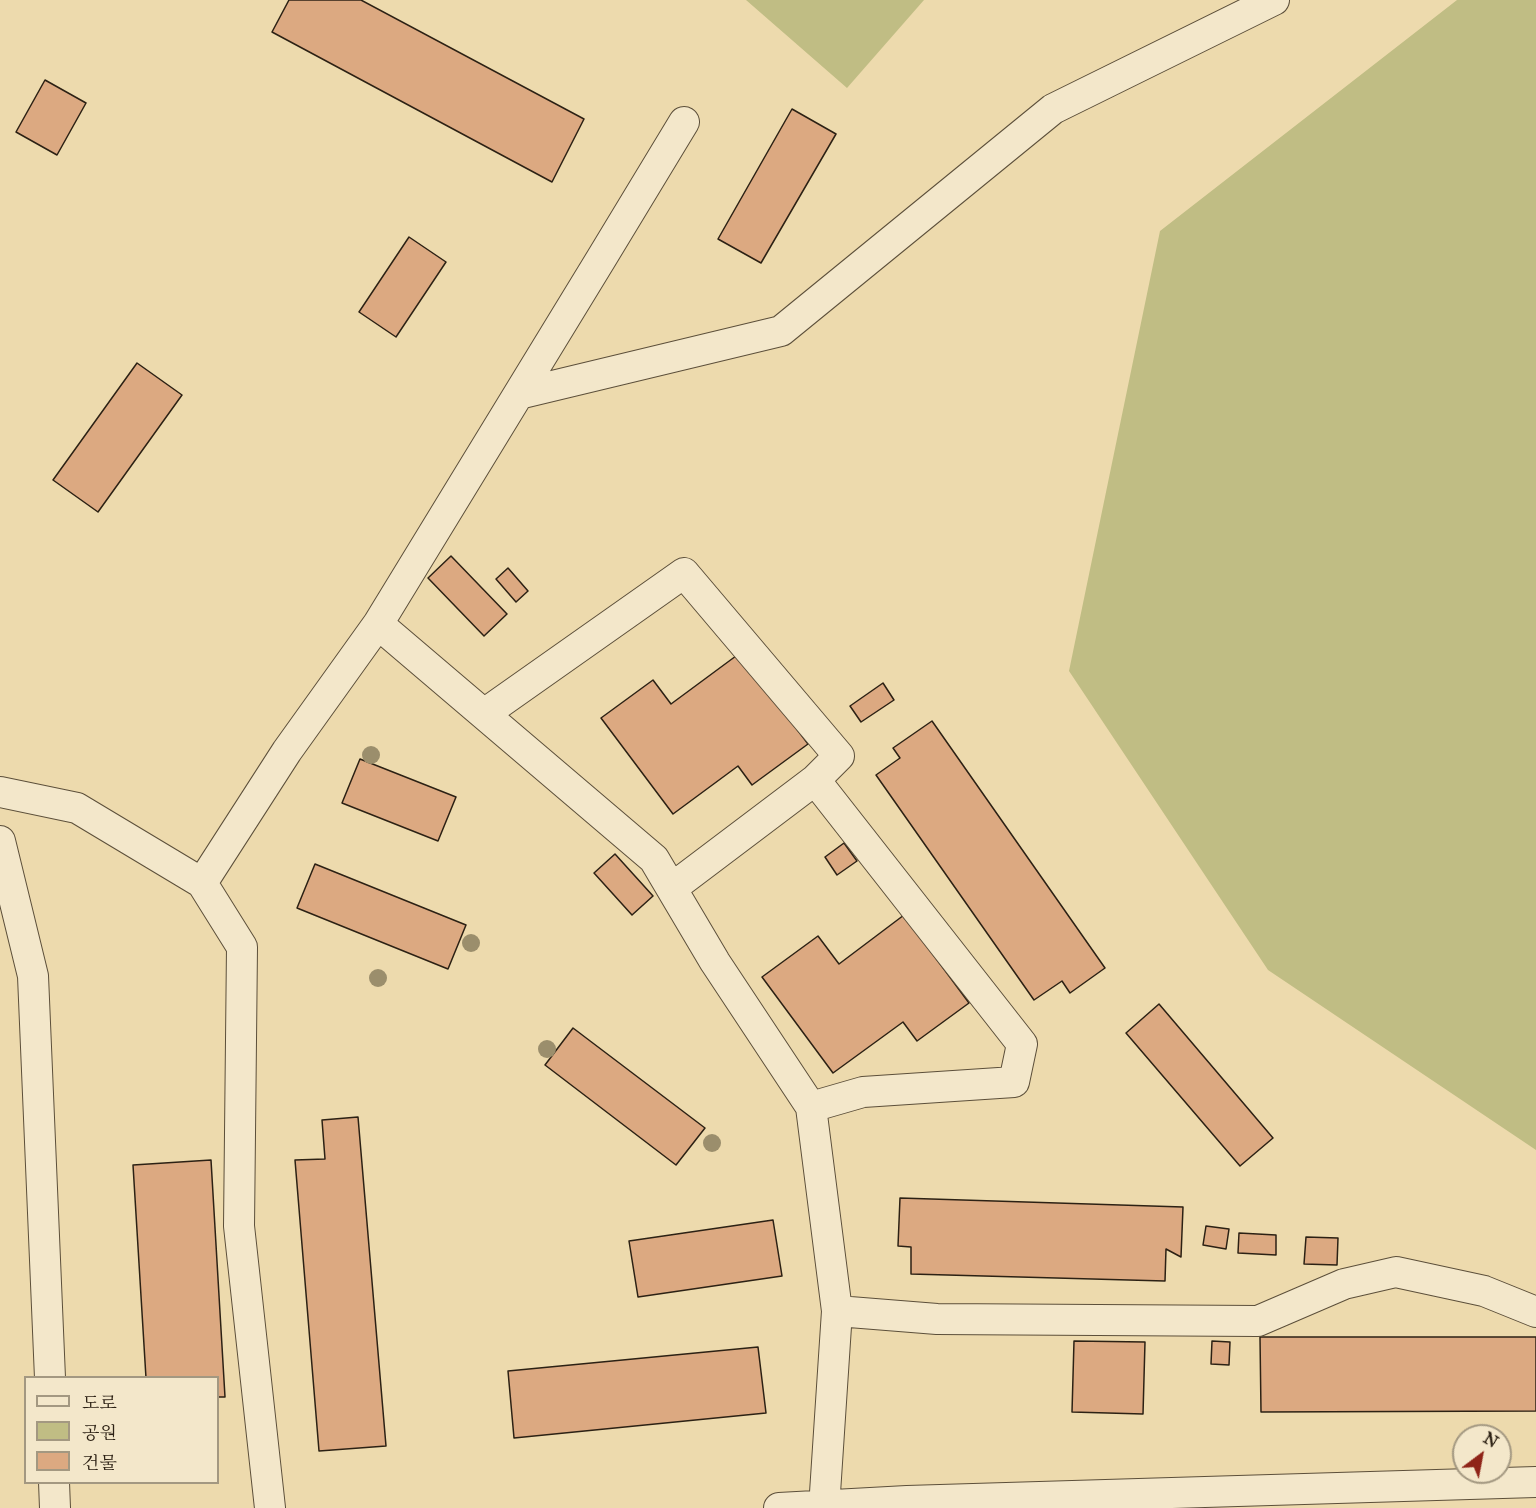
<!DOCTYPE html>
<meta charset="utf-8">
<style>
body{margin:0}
#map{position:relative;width:1536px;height:1508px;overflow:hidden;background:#eddaad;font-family:"IM FELL Great Primer","Noto Serif KR",serif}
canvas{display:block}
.legend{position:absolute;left:24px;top:1376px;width:195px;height:108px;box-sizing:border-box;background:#f3e7ca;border:2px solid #a39881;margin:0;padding:8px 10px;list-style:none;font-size:18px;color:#2c2114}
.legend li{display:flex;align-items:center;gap:12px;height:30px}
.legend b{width:30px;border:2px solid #a39881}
.north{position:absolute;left:1452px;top:1424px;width:60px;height:60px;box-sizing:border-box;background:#f3e7ca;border:2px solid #a39881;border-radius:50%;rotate:32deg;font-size:16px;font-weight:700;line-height:24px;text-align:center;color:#2c2114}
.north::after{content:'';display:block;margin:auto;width:21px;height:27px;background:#8f2418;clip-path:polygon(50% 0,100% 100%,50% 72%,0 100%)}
</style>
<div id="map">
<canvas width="1536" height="1508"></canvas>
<ul class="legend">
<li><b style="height:8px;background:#f3e7ca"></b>도로</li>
<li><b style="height:16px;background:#c0bd84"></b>공원</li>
<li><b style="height:16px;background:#dca981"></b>건물</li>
</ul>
<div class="north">N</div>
</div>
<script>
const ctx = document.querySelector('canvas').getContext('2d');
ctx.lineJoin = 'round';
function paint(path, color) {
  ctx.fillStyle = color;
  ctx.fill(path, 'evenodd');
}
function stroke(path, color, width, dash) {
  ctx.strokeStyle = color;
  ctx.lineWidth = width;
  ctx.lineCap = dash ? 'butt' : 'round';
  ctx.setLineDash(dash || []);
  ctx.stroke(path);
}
paint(new Path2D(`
 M746 0H924L847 88Z
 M1457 0H1536V1150L1268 970 1069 671 1160 231Z`), '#c0bd84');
const building = new Path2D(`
 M289 0H361L584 119 552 182 272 32Z
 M45 80 86 103 57 155 16 132Z
 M792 109 836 134 761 263 718 239Z
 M409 237 446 262 396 337 359 312Z
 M137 363 182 395 98 512 53 480Z
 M451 556 507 614 484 636 428 578Z
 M508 568 528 591 516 602 496 579Z
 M740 653 808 744 752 785 738 766 673 814 601 718 653 680 671 704Z
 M883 683 894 700 861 722 850 706Z
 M932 721 1105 968 1070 993 1062 981 1034 1000 876 775 900 758 893 748Z
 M360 759 456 797 438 841 342 803Z
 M844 843 857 861 837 875 825 857Z
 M615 854 653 896 632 915 594 873Z
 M315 864 466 925 448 969 297 908Z
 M904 915 969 1003 917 1041 903 1022 833 1073 762 977 818 936 839 964Z
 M1159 1004 1273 1138 1240 1166 1126 1033Z
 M573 1028 705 1128 676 1165 545 1065Z
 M358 1117 386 1446 319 1451 295 1160 325 1159 322 1120Z
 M211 1160 225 1397H218V1378H146L133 1165Z
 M900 1198 1183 1207 1181 1257 1166 1249 1165 1281 911 1274V1247L898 1246Z
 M773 1220 782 1276 638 1297 629 1241Z
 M1206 1226 1229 1229 1226 1249 1203 1245Z
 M1239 1233 1276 1235V1255L1238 1253Z
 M1306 1237 1338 1238 1337 1265 1304 1264Z
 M1260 1337H1536V1411L1261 1412Z
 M1074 1341 1145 1342 1143 1414 1072 1412Z
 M1212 1341 1230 1342 1229 1365 1211 1364Z
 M758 1347 766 1413 514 1438 508 1371Z`);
paint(building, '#dca981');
stroke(building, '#2c2114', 1.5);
const minor = new Path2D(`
 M519 394 781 331 1053 109 1274 0
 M378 624 654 859 715 962 811 1107 837 1311 824 1508
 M484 714 684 573 839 756 815 780
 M0 792 77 808 202 883 242 947 239 1226 270 1508
 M0 841 33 976 50 1378
 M202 883 287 751 378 624 601 259 684 122
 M672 888 815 780 1022 1044 1014 1082 863 1092 811 1107
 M837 1311 937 1319 1258 1321 1344 1284 1396 1272 1484 1291 1536 1312
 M54 1482 55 1508
 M779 1508 907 1501 1536 1482`);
stroke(minor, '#5c4f3a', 32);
stroke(minor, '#f3e7ca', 30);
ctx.fillStyle = '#9b8e6c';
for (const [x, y] of [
 [371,755],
 [471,943],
 [378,978],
 [547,1049],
 [712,1143]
]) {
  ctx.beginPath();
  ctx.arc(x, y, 9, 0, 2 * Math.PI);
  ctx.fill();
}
</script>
